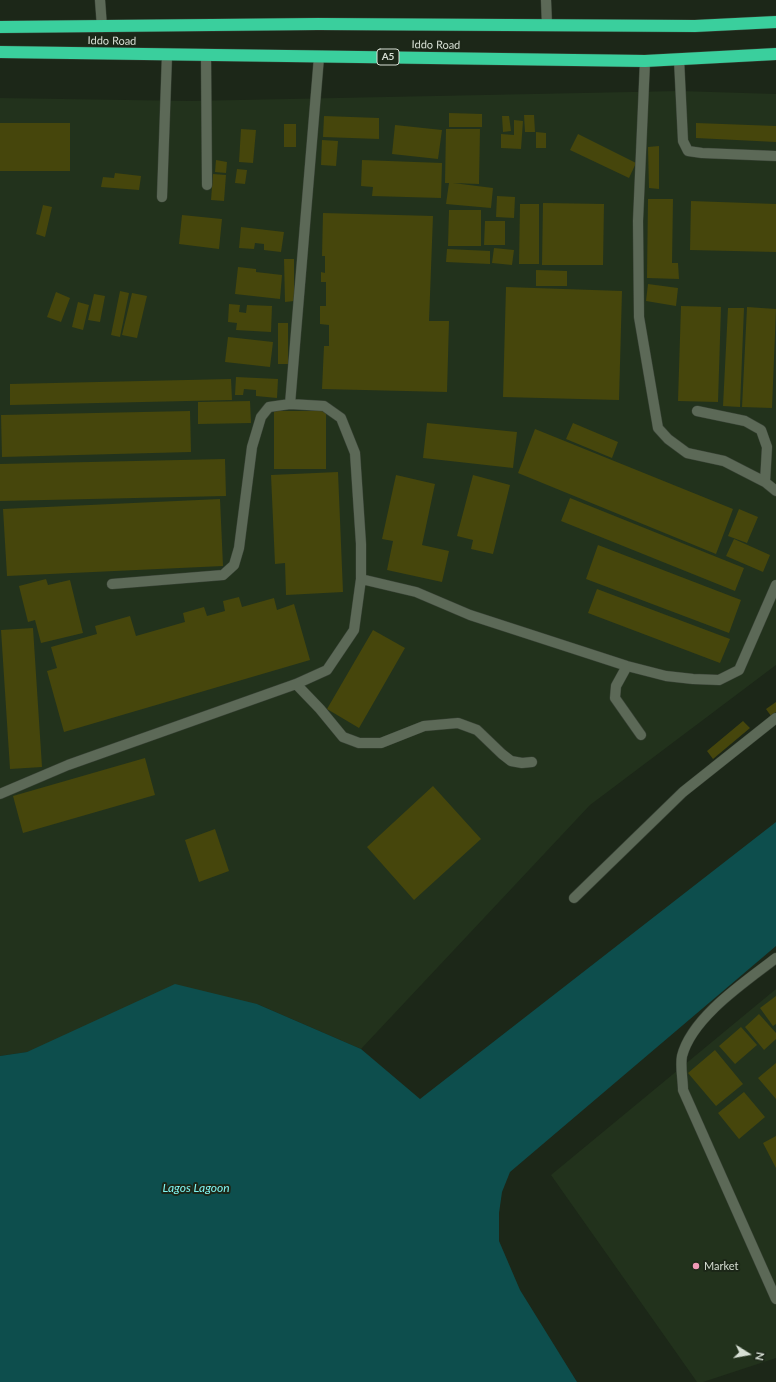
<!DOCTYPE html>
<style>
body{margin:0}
#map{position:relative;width:776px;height:1382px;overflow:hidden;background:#1c2718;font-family:Lato,sans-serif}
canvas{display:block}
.north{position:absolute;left:728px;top:1334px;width:40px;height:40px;-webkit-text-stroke:3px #1c2718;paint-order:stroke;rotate:101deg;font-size:11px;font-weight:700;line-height:16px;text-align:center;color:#d7dfd4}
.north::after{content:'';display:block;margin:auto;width:14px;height:18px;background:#d7dfd4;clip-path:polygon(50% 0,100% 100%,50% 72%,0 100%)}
</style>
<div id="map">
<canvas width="776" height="1382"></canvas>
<div class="north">N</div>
</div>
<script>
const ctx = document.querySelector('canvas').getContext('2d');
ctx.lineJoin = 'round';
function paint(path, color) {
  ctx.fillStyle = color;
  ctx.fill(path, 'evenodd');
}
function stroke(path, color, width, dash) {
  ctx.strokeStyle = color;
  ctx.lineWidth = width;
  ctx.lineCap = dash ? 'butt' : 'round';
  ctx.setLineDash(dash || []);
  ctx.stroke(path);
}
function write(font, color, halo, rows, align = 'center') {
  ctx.font = font + ' Lato,sans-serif';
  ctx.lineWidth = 4;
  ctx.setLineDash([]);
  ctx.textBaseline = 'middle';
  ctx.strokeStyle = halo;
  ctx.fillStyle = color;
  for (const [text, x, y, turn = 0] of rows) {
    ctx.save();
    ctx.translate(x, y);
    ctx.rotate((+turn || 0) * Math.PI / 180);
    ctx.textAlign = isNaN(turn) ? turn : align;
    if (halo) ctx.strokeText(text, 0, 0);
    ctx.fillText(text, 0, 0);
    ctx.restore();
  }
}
paint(new Path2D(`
 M680 91 776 94V665L590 805 361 1049 257 1004 27 1052 0 1056V98L190 101Z
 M776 989V1358L703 1382H697L551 1175Z`), '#22321c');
paint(new Path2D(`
 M776 822V946L510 1172 502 1192 499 1213V1241L520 1290 577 1382H0V1056L27 1052 175 984 257 1004 361 1049 420 1099Z`), '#0d4e4d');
paint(new Path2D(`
 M449 113 482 114V127H449Z
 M524 115H534L535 132H525Z
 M324 116 379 118V139L323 137Z
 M502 116H509L511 131 503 132Z
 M514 120 523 121 521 149 501 148V134L514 135Z
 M0 123H70V171H0Z
 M696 123 776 126V142L696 138Z
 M284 124H296V147H284Z
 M395 125 442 130 438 159 392 154Z
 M241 129 256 130 253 163 239 162Z
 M446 129H480L479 184 453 183 493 188 491 208 446 204 449 183H445Z
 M536 132 546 133V148H536Z
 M578 134 636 163 629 178 570 150Z
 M322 140 338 141 336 166 321 165Z
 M659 146V189L649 188 648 147Z
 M216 160 227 162 226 173 215 172Z
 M362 160 442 163 441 198 372 196 373 187 361 186Z
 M237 169 247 170 245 184 235 183Z
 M115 173 141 176 139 190 101 187 103 177 114 178Z
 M213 174 226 175 224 201 211 200Z
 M497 196 515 197 514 218 496 217Z
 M648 199H673L672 263H678L679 279 647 278Z
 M691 201 776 204V252L690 250Z
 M543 203 604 204 603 265H542Z
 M520 204H539V264H519Z
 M43 205 52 207 45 237 36 234Z
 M449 210H481V246H448Z
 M323 213 433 216 429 321H449L447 392 322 389 324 346H329V325L320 324V306H326V282H321V272L325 273V256H322Z
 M182 215 222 219 219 249 179 244Z
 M485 221H505V245H484Z
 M241 227 284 232 281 252 264 250V244L255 243 254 249 239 248Z
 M494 248 514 250 512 265 492 263Z
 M447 249 490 251V264L446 262Z
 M284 259H294V301L285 302Z
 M238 267 256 269V272L282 275 280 299 235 294Z
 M536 270 567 271V286H536Z
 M648 284 678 288 676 306 646 301Z
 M506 287 622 291 619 400 503 397Z
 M120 291 129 293 120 337 111 335Z
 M56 292 70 298 61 322 47 317Z
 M132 293 147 296 137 338 122 335Z
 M94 294 105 296 100 322 88 320Z
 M78 302 89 305 83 330 72 327Z
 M229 304 240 305 239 312 246 313 247 305 272 306 271 332 236 330 237 323 228 322Z
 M681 306 721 307 718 402 678 401Z
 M747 307 776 309 772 408 742 407Z
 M728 308H744L740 407 723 406Z
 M278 323H288V364H278Z
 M228 337 273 342 270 367 225 362Z
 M236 377 278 379 277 398 256 396V390L244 389 243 395H235Z
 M231 379 232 400 10 405V384Z
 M250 401 251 423 198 424V402Z
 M190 411 191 452 2 457 1 415Z
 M274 411H326V469H274Z
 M427 423 517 432 513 468 423 458Z
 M573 423 618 442 612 458 566 439Z
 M535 429 733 509 716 554 518 473Z
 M225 459 226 496 0 501V464Z
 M338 472 343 592 286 595 285 563 275 564 271 475Z
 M396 475 435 484 422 545 449 551 442 582 387 570 393 541 382 539Z
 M473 475 510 485 493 554 471 549 473 540 457 536Z
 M570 498 744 568 735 591 561 521Z
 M220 499 223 566 7 576 3 509Z
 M739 509 758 517 747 543 728 536Z
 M734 539 770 555 763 572 726 556Z
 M598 545 741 600 729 633 586 579Z
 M46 579 48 585 70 580 83 633 41 643 35 620 28 622 19 586Z
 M597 589 730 639 720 663 588 613Z
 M239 597 242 607 274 598 277 610 294 604 310 660 64 732 47 671 57 668 51 647 97 634 95 626 130 616 136 636 185 622 183 613 204 607 207 616 225 611 223 601Z
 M33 628 42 767 10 769 1 630Z
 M373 630 405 648 359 728 327 709Z
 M776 702V712L771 716 766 709Z
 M743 721 750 728 713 759 707 751Z
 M145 758 155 795 23 833 13 796Z
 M433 786 481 839 414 900 367 847Z
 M215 829 229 871 199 882 185 840Z
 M776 996V1024L773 1026 760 1008Z
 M759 1014 776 1033V1039L764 1050 745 1027Z
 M741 1027 757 1045 735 1064 719 1046Z
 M715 1050 743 1084 716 1106 688 1073Z
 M776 1063V1099L758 1078Z
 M744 1092 765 1117 739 1139 718 1113Z
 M776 1136V1168L763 1143Z`), '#46460c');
const lane = new Path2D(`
 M100 0 102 27
 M546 0 547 25
 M206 55 207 185
 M679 59 683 141 688 151 702 153 776 156
 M645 61 638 221 639 317 658 428 668 439 687 453 724 461 765 482 776 491
 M162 197 167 55
 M697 411 745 421 761 430 767 447 765 482
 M361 579 416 592 470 615 627 666 666 676 693 679 719 680 739 670 776 585
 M112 584 223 575 234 565 239 548 252 447 261 417 269 407 290 404
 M627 666 616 686 615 698 641 735
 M296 684 320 709 343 737 359 743H381L424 726 458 723 477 730 502 754 511 761 522 763 532 762
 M0 794 68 765 296 684 327 670 354 630 361 579V544L355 453 341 418 324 406 290 404 319 57`);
const street = new Path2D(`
 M574 898 683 792 776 718
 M776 958C745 982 692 1017 682 1056 680 1066 683 1080 683 1090L776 1299`);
const highway = new Path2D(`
 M0 27 318 24 695 26 776 22
 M0 52 645 61 776 54`);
stroke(lane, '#384235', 11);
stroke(street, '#384235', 11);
stroke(highway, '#384235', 13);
stroke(lane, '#5c6957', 10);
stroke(street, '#5c6957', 10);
stroke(highway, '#3acf9d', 12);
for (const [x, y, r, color] of [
 [696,1266,4,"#f09ab6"]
]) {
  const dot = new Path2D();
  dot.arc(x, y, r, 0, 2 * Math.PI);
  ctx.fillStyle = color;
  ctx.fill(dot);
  stroke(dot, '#1c2718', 1.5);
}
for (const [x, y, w] of [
 [388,57,22]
]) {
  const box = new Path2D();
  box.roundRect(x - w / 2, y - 8, w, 16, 3);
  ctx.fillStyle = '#1c2718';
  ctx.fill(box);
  stroke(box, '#d7dfd4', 1);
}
write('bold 10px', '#d7dfd4', null, [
 ["A5",388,57]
]);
write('11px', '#d7dfd4', '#1c2718', [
 ["Iddo Road",112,41,1],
 ["Iddo Road",436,45,1]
]);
write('11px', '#d7dfd4', '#1c2718', [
 ["Market",704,1266]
], 'left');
write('italic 12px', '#80f5f2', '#1c2718', [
 ["Lagos Lagoon",196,1188]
]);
</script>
